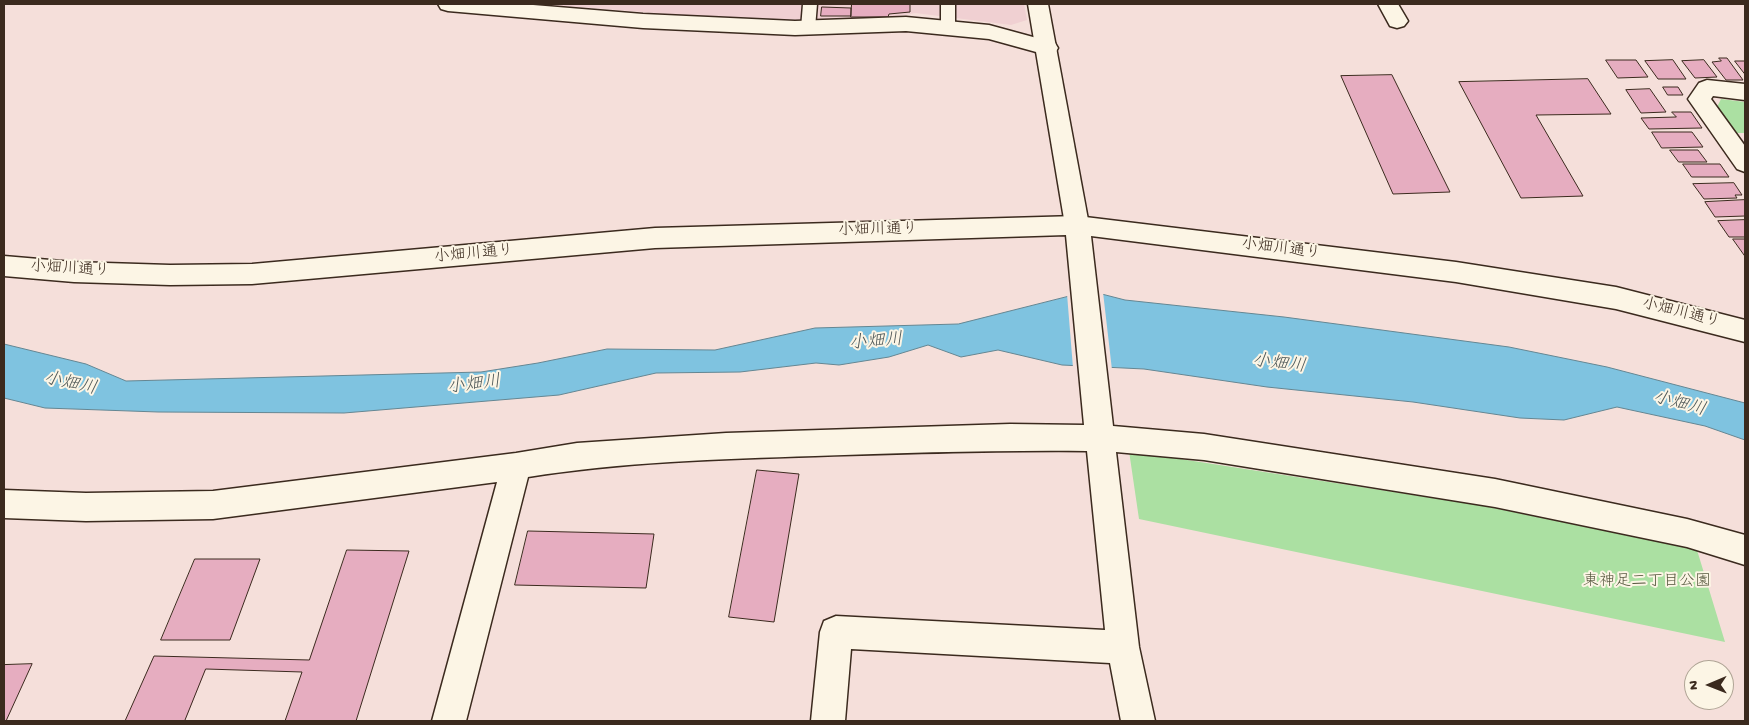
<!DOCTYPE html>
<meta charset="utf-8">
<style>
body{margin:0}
#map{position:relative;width:1749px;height:725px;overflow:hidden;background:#f5dfda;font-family:"Gochi Hand",sans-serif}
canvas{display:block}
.frame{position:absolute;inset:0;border:5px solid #3b2a1e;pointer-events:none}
.north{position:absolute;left:1684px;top:660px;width:50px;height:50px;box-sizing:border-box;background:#fcf5e5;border:1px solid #afa495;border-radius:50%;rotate:269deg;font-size:14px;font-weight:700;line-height:20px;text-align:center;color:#3b2a1e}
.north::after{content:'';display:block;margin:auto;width:18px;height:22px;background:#3b2a1e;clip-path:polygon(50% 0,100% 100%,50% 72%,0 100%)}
</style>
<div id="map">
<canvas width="1749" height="725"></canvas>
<div class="frame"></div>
<div class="north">N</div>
</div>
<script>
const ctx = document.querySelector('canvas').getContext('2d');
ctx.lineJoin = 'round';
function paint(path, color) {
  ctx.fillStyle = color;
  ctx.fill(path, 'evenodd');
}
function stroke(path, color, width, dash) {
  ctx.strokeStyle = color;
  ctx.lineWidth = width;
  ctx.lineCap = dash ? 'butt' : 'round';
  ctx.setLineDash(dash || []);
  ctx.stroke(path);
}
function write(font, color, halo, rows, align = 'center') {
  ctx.font = font + ' "Gochi Hand","Klee One",sans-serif';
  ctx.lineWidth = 4;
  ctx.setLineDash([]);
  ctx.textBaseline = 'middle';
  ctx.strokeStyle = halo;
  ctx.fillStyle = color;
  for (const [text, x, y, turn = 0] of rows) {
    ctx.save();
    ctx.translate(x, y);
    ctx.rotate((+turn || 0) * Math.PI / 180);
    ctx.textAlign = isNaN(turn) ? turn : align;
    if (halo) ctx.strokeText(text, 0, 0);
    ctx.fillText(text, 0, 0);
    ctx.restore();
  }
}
paint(new Path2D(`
 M538 4H1024L1027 20 1011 25 915 13 883 19 790 23Z`), '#f0d0d2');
paint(new Path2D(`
 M1721 99 1745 102V133H1732L1716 109Z
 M1129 451 1484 506 1697 550 1725 642 1139 519Z`), '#abe0a2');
const water = new Path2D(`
 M1090 291 1125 300 1284 317 1509 347 1607 367 1745 403V440L1705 426 1617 407 1564 420 1520 418 1413 402 1267 387 1144 369 1062 365 998 350 961 357 928 345 889 357 839 365 816 363 740 372 656 373 559 395 344 413 158 412 45 408 4 398V344L86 364 126 381 481 372 538 363 607 349 715 350 815 328 958 324Z`);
paint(water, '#7fc3e0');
stroke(water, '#648692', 1);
paint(new Path2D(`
 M1089 288 1102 369 1073 368 1067 294Z
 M1094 289 1103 292 1112 370 1103 369Z`), '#f5dfda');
const building = new Path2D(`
 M852 4H910V12L889 14 888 17H851Z
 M822 7 851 8V16H821Z
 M1719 58H1727L1743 80H1726L1712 62 1721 61Z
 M1606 60H1636L1648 77 1618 78Z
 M1673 60 1686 79H1658L1645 61Z
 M1704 60 1717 77 1695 78 1682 61Z
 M1735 61H1745V74Z
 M1392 75 1450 192 1393 194 1341 76Z
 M1588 79 1611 114 1536 115 1583 196 1521 198 1459 82Z
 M1663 87H1678L1683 95H1668Z
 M1650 89 1666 112 1641 113 1626 90Z
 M1672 112H1691L1702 128 1649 129 1641 118 1676 117Z
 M1652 132H1692L1703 147 1662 148Z
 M1670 150H1698L1707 162H1679Z
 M1683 164H1720L1729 177H1692Z
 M1734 183 1742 195H1735L1737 198 1704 199 1693 184Z
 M1745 200V216L1715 217 1705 202Z
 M1745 220V237H1729L1718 221Z
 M1733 239H1745V256Z
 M757 470 799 474 774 622 729 617Z
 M528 531 654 534 646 588 515 585Z
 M347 550 409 551 356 721H125L154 656 309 660Z
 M195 559H260L230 640H161Z
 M32 664 6 721H4V665Z
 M206 669 302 672 285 721H185Z`);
paint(building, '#e6adc0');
stroke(building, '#3b2a1e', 1);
const lane = new Path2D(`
 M803 4H817L815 28 813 31H803L801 28Z
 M941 4H955V28L953 31H943L941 28Z`);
const street = new Path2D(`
 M438 4H521L643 14 795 21 906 17 989 25 1055 43 1058 48 1055 53 1047 55 989 39 906 31 795 35 643 28 448 11 441 9Z
 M1378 4H1398L1408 21 1404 26 1397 28 1390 26Z
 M1707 80 1745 84V100L1713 96 1711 99 1745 146V172L1737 169 1688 99 1699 83Z
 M1077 216 1456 262 1616 287 1745 320V342L1616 309 1456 282 1091 236 1113 426 1204 434 1495 479 1687 519 1745 535V565L1687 547 1495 507 1204 460 1116 452 1139 647 1155 721H1121L1110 663 851 649 845 721H811L820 632 824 621 836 616 1105 630 1087 451C996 450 905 453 815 456 719 459 622 462 528 477L466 721H432L497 482 213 519 86 521 4 518V490L86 493 213 491 516 453 577 443 726 433 1010 424 1084 425 1066 235 655 248 252 284 170 285 74 282 4 276V256L74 262 170 265 252 264 655 228Z`);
const secondary = new Path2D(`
 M1028 4H1048L1089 225 1086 232 1077 234 1068 232 1065 225Z`);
stroke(lane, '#3b2a1e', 3);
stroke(street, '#3b2a1e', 3);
stroke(secondary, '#3b2a1e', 3);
paint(lane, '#fcf5e5');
paint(street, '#fcf5e5');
paint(secondary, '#fcf5e5');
write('16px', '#3b2a1e', '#fcf5e5', [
 ["小畑川通り",878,231,-1],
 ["小畑川通り",1281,250,7],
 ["小畑川通り",474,255,-5],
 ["小畑川通り",70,270,3],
 ["小畑川通り",1681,314,14]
]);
write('16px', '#57583f', '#fcf5e5', [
 ["東神足二丁目公園",1647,583]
]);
write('italic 18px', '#4f5858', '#fcf5e5', [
 ["小畑川",876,343,-5],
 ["小畑川",1279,365,7],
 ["小畑川",70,385,12],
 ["小畑川",474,386,-7],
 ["小畑川",1679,405,15]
]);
</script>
